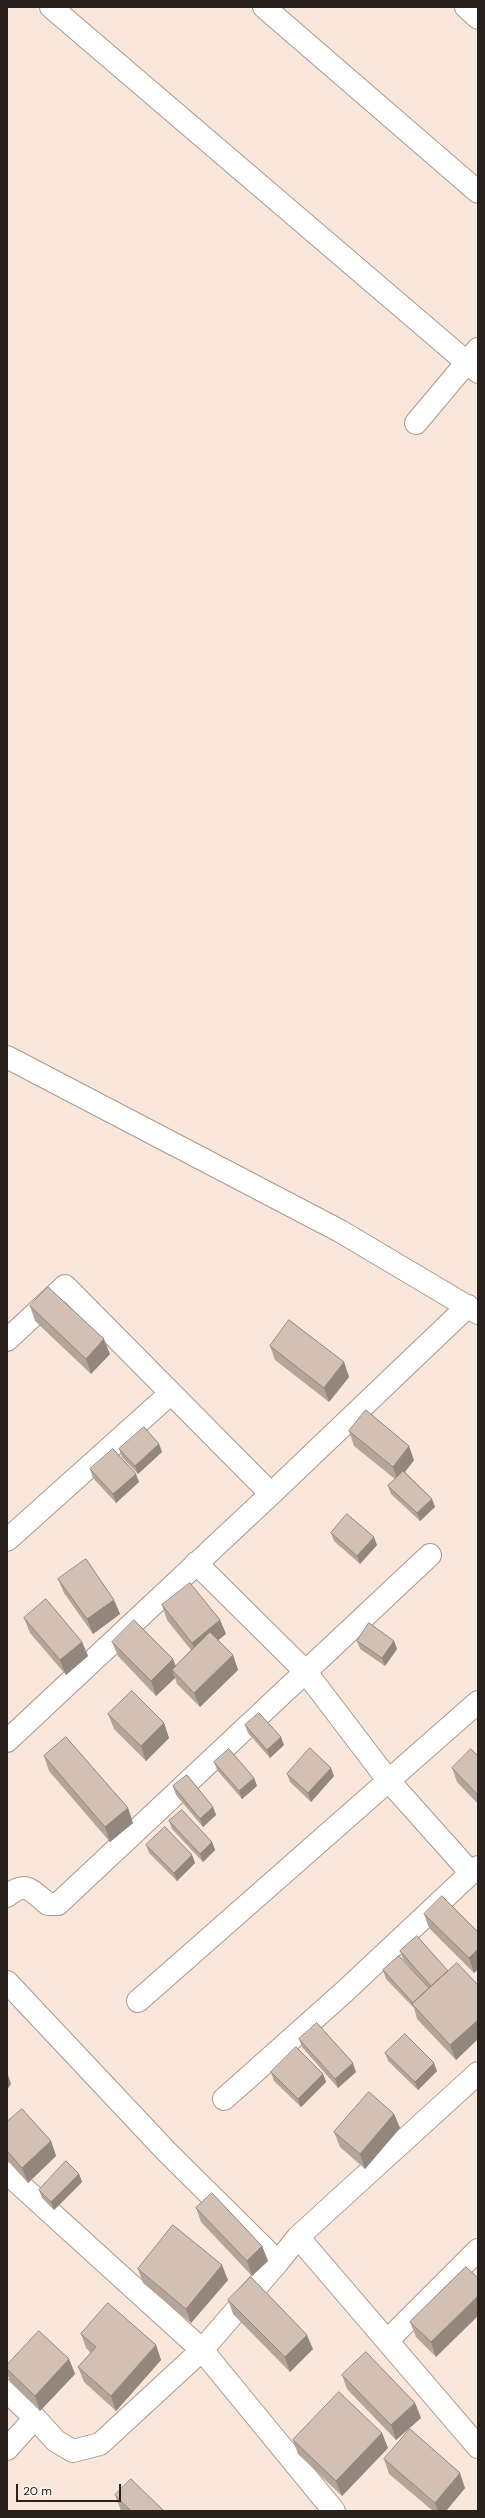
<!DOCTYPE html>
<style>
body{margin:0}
#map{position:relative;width:485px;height:2518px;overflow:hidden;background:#f9e7db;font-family:"DM Sans",sans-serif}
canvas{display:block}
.frame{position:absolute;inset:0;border:8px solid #28211d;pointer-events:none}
.scale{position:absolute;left:16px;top:2484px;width:105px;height:18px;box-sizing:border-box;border:2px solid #28211d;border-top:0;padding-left:5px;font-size:12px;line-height:14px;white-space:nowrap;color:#28211d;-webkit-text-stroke:3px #fef7f2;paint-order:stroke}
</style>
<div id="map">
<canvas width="485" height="2518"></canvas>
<div class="frame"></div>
<div class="scale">20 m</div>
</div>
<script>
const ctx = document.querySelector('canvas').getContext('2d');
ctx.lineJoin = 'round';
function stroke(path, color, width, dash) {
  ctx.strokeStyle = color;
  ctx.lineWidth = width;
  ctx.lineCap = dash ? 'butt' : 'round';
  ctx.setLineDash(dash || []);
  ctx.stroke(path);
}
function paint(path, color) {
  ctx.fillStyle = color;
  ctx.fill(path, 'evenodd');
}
const minor = new Path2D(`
 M51 7 478 372
 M264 7 478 192
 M466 7 478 18
 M416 423 478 349
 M7 1057 340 1231 478 1313
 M7 1340 65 1286 271 1494
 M7 1540 171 1393
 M196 1563 305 1671 388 1780 471 1873 478 1867
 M7 1741 271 1494 468 1306
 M7 1896C27 1880 31 1891 48 1904H58L430 1555
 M7 1982 166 2151 278 2262 298 2237 478 2073
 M138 2001 478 1702
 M224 2099 343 1993 471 1873
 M7 2173 202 2350 334 2511
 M298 2237 478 2447
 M387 2341 478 2250
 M7 2391 35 2418 7 2449
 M35 2418 56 2441 73 2451 100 2444 202 2350 278 2262`);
stroke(minor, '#a9998d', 24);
stroke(minor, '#fff', 22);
paint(new Path2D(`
 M30 1306 110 1354 91 1374 35 1321Z
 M270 1346 344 1362 349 1377 329 1402 275 1360Z
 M349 1431 414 1460 405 1472 432 1499 435 1507 420 1521 391 1494 388 1486 395 1479 354 1446Z
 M159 1444 162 1452 138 1474 122 1457 119 1449Z
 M90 1469 139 1482 116 1503 93 1478Z
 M331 1533 377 1545 360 1564 334 1541Z
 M58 1579 114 1600 120 1614 93 1634 64 1593Z
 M162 1605 220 1620 226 1634 218 1640 233 1655 238 1670 200 1707 177 1684 175 1678 156 1696 118 1656 112 1642 176 1666 191 1650 167 1620Z
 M24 1618 82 1642 88 1656 66 1675 30 1633Z
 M357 1641H394L397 1649 385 1666 360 1649Z
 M108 1714 164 1723 169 1738 146 1761 114 1729Z
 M245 1725 284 1745 270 1758 248 1733Z
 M44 1756 128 1808 133 1823 110 1842 49 1771Z
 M478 1756V1804L457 1782 452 1768Z
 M214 1762 254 1778 257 1786 242 1799 217 1770Z
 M287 1774 334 1776 311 1802 290 1782Z
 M173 1786 213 1807 216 1815 203 1827 176 1795Z
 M169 1821 212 1842 215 1850 203 1862 172 1829Z
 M146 1845 192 1855 195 1863 177 1881 149 1853Z
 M424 1914 478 1932V1969L474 1973 429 1928Z
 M400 1951 448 1971 478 1985V2039L456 2060 417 2019 414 2008 386 1979 383 1970 417 1975 403 1959Z
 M299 2039 356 2072 338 2088 302 2047Z
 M385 2053 437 2071 418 2090 388 2061Z
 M271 2072 323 2074 326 2082 301 2107 274 2081Z
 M394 2114 400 2128 365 2169 340 2147 334 2132Z
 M7 2122 51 2141 56 2156 28 2183 7 2160Z
 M79 2174 82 2182 54 2210 42 2198 39 2190Z
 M196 2208 262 2246 268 2261 252 2276 201 2222Z
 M466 2267 436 2357 416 2337 410 2322Z
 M138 2269 228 2280 191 2323 143 2283Z
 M228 2300 313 2349 290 2372 233 2314Z
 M81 2334 156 2345 161 2360 116 2411 84 2382 78 2367 91 2353 86 2348Z
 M69 2359 75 2374 40 2411 10 2382 7 2372V2365Z
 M342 2375 415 2403 421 2418 396 2440 347 2389Z
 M382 2433 388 2448 342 2496 298 2454 293 2440Z
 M384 2459 465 2488 446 2511H433L389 2474Z
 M115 2495 164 2511H121Z`), '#b4a59a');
paint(new Path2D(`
 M104 1339 110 1354 91 1374 86 1359Z
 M344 1362 349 1377 329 1402 324 1388Z
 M159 1444 162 1452 138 1474 135 1466Z
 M409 1446 414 1460 398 1481 393 1467Z
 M136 1474 139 1482 116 1503 113 1494Z
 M432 1499 435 1507 420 1521 417 1513Z
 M374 1537 377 1545 360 1564 357 1556Z
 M114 1600 120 1614 93 1634 87 1619Z
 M220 1620 226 1634 197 1657 192 1643Z
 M394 1641 397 1649 385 1666 382 1658Z
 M82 1642 88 1656 66 1675 60 1660Z
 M233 1655 238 1670 200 1707 194 1693Z
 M173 1659 179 1674 172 1670 175 1678 156 1696 151 1681Z
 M164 1723 169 1738 146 1761 141 1746Z
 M281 1737 284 1745 270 1758 267 1750Z
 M331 1768 334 1776 311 1802 308 1793Z
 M254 1778 257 1786 242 1799 239 1791Z
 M213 1807 216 1815 203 1827 200 1819Z
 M128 1808 133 1823 110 1842 105 1827Z
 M212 1842 215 1850 203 1862 200 1854Z
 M192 1855 195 1863 177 1881 174 1873Z
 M478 1949V1969L474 1973 469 1958Z
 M478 2020V2039L456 2060 450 2045Z
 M353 2063 356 2072 338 2088 335 2079Z
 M434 2063 437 2071 418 2090 415 2082Z
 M7 2072 11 2084 7 2090Z
 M323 2074 326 2082 301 2107 298 2099Z
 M394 2114 400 2128 365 2169 360 2154Z
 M51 2141 56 2156 28 2183 22 2168Z
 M79 2174 82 2182 54 2210 51 2202Z
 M262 2246 268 2261 252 2276 247 2261Z
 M222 2265 228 2280 191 2323 186 2309Z
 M478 2296V2316L436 2357 431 2342Z
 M307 2335 313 2349 290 2372 285 2357Z
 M156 2345 161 2360 116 2411 111 2396Z
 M69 2359 75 2374 40 2411 35 2396Z
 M415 2403 421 2418 396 2440 391 2425Z
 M382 2433 388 2448 342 2496 336 2481Z
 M460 2473 465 2488 446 2511H438L435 2503Z`), '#92867d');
const building = new Path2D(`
 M48 1287 104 1339 86 1359 30 1306Z
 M289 1320 344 1362 324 1388 270 1346Z
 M366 1410 409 1446 393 1467 349 1431Z
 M144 1427 159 1444 135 1466 119 1449Z
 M113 1449 136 1474 113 1494 90 1469Z
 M403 1471 432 1499 417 1513 388 1486Z
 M347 1514 374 1537 357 1556 331 1533Z
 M86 1559 114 1600 87 1619 58 1579Z
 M190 1583 220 1620 192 1643 162 1605Z
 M46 1599 82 1642 60 1660 24 1618Z
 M134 1620 173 1659 151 1681 112 1642Z
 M369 1623 394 1641 382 1658 357 1641Z
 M210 1632 233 1655 194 1693 172 1670Z
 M132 1691 164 1723 141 1746 108 1714Z
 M259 1713 281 1737 267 1750 245 1725Z
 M66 1737 128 1808 105 1827 44 1756Z
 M310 1748 331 1768 308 1793 287 1774Z
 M229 1749 254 1778 239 1791 214 1762Z
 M471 1749 478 1756V1795L452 1768Z
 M187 1775 213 1807 200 1819 173 1786Z
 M182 1810 212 1842 200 1854 169 1821Z
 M165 1827 192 1855 174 1873 146 1845Z
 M442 1896 478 1932V1949L469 1958 424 1914Z
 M417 1936 448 1971 431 1986 400 1951Z
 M399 1956 429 1988 413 2003 383 1970Z
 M457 1963 478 1985V2020L450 2045 412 2004Z
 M317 2023 353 2063 335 2079 299 2039Z
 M405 2034 434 2063 415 2082 385 2053Z
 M296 2047 323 2074 298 2099 271 2072Z
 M369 2092 394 2114 360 2154 334 2132Z
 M22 2109 51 2141 22 2168 7 2151V2122Z
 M66 2161 79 2174 51 2202 39 2190Z
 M212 2193 262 2246 247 2261 196 2208Z
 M173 2225 222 2265 186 2309 138 2269Z
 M466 2267 478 2278V2296L431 2342 410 2322Z
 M251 2277 307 2335 285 2357 228 2300Z
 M108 2303 156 2345 111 2396 78 2367 96 2347 81 2334Z
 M39 2331 69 2359 35 2396 7 2369V2365Z
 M366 2352 415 2403 391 2425 342 2375Z
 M339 2392 382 2433 336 2481 293 2440Z
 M410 2429 460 2473 435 2503 384 2459Z
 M131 2479 164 2511H131L115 2495Z`);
paint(building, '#d1c0b3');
stroke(building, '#92867d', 1);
</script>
